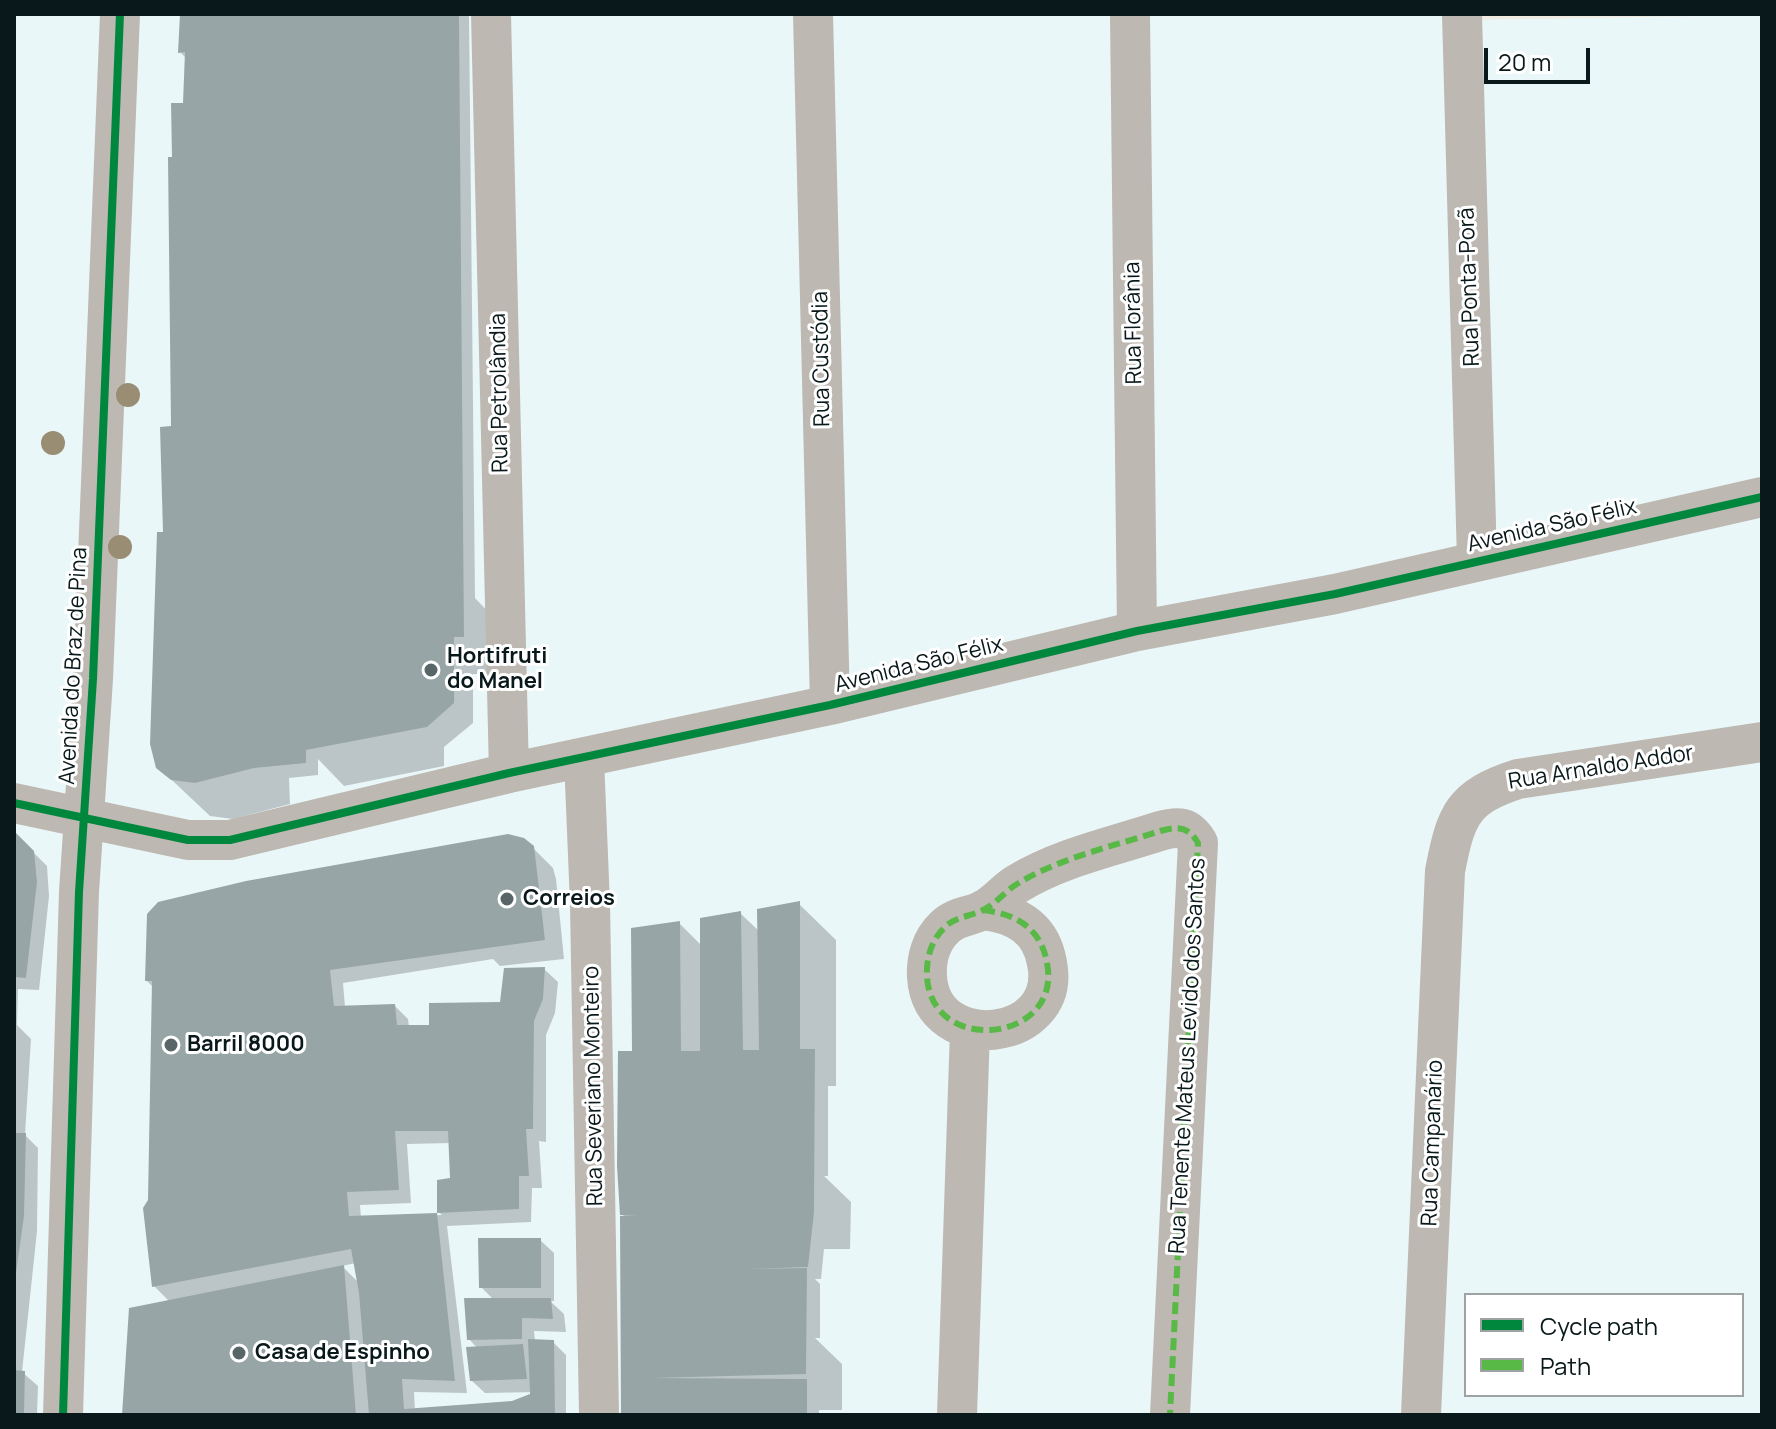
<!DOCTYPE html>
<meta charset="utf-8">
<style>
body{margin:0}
#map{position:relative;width:1776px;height:1429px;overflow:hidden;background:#eaf7f9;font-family:Manrope,sans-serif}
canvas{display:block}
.frame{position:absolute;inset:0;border:16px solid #09181a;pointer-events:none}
.legend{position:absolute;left:1464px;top:1293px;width:280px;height:104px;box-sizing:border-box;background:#fff;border:2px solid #9da3a3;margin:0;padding:10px 14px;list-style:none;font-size:24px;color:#09181a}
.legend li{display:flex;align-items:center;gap:16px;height:40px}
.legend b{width:40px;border:2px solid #9da3a3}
.scale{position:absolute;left:1484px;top:48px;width:106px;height:36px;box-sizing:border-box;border:4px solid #09181a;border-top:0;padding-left:10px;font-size:24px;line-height:28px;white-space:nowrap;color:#09181a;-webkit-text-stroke:6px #fff;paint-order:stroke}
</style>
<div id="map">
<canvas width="1776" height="1429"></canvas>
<div class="frame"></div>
<ul class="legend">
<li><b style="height:10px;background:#00873e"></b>Cycle path</li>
<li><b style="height:10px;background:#58b947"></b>Path</li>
</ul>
<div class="scale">20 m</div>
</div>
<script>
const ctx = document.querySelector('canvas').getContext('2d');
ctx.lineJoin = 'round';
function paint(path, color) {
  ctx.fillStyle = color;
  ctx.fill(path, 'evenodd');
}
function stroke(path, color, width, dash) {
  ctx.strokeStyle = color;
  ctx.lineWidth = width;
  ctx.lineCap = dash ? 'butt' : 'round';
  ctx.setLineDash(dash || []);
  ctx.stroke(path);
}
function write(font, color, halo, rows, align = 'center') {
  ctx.font = font + ' Manrope,sans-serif';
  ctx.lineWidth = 6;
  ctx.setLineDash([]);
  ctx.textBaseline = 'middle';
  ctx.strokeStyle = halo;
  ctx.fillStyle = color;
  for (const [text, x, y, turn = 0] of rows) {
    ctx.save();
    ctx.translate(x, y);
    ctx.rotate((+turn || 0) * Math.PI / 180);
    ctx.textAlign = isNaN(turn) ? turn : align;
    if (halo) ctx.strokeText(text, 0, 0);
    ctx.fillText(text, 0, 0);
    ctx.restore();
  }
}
paint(new Path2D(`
 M1468 14H1762V15L1468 20Z`), '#f0ebe0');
paint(new Path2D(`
 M181 14H469L475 598 498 622 500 674H473V723L444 747V766L344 786 318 759V775L289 778 290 804 233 819 210 816 158 767 165 534 173 428 174 159 185 105 186 58 180 52Z
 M14 833 47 866 49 896 39 990 18 989 17 1025 31 1039 25 1135 38 1148 37 1231 22 1372 38 1386 37 1415H14Z
 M532 847 553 868 556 879 564 959 500 966 493 959 343 983 345 1007 395 1006 408 1019 409 1027H431L502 1004 544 969 558 982 555 1013 546 1035V1142L539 1141 542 1188H532L531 1222 447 1226 467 1393 414 1392 415 1411 513 1403 539 1392 485 1393 471 1380 478 1349 469 1339 494 1300 481 1287 540 1240 554 1253V1301H550L564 1314 566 1332 534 1331 535 1341 553 1342 566 1355V1415H126L170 1302 154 1286 149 1202 154 988 147 981ZM451 1143 452 1180 439 1212 442 1215 361 1218 360 1205 411 1203 407 1144ZM356 1263 359 1283 342 1266Z
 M799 904 836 940V1086H828V1176H824L851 1202 850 1249H824L821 1279H815L820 1284V1338H815L842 1364V1410H819V1415H624L626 1218 622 1214 634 1053 679 923 702 946 740 913 760 932Z`), '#0003');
paint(new Path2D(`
 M180 14H459L464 637H454V703L427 727 306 750V763L254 768 195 783 171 780 156 768 150 744 157 532H163L160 427 171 426 168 157H172L171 103H183L185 52 178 53Z
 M14 831 34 851 37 882 26 978 14 977Z
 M508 834 524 838 534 846 545 940 330 970 334 1006 395 1004 397 1025H429V1003L500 1002 504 968 545 967 543 999 534 1021 533 1129H526L529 1176H519V1209L437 1213V1180L450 1178 448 1131H395L399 1190 347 1192 349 1216 437 1213 455 1381 402 1379 404 1409 512 1401 530 1394 528 1339 554 1340 555 1415H369L359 1293 351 1249 152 1287 143 1208 148 1200 152 981H145L147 914 158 902 246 881Z
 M800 901V1049H815L814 1212 808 1267 746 1269 807 1268 806 1374 653 1378 807 1379V1415H621L620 1216H636L620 1215 617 1166 618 1051H632L631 928 680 921 681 1051H700V918L741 911 743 1050H759L757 909Z
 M14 1133H26L24 1216 16 1273Z
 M478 1238H541V1288H479Z
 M344 1265 356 1415H122L129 1308Z
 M464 1298H551L553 1319 522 1318V1339L467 1340Z
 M523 1344 527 1379 470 1381 466 1347Z
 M14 1370 25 1371 24 1415H14Z`), '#98a5a6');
stroke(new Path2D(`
 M491 14 509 773
 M813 14 830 705
 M1130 14 1137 631
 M1462 14 1477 561
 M584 758 590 904 599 1415
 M14 803 188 840H230L509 773 830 705 1137 631 1335 594 1762 497
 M983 910C1016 914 1041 928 1047 963 1063 1042 932 1057 927 977 926 959 931 940 945 927 956 916 970 917 983 910 996 904 1005 891 1017 884 1059 858 1114 846 1160 831 1178 826 1188 826 1198 843L1170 1415
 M63 1415 79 892 93 679 120 14
 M957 1415 970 1030
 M1421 1415 1445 871C1456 815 1462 797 1518 779L1762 742`), '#bdb8b1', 40);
stroke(new Path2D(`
 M983 910C1016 914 1041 928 1047 963 1063 1042 932 1057 927 977 926 959 931 940 945 927 956 916 970 917 983 910 996 904 1005 891 1017 884 1059 858 1114 846 1160 831 1178 826 1188 826 1198 843L1170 1415`), '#58b947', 6, [12, 6]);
stroke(new Path2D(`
 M14 803 188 840H230L509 773 830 705 1137 631 1335 594 1762 497
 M63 1415 79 892 93 679 120 14`), '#00873e', 8);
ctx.fillStyle = '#998d74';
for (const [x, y] of [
 [128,395],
 [53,443],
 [120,547]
]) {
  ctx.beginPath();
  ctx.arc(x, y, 12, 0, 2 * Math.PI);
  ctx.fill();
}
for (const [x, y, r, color] of [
 [431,670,8,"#586668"],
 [507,899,8,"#586668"],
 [171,1045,8,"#586668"],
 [239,1353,8,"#586668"]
]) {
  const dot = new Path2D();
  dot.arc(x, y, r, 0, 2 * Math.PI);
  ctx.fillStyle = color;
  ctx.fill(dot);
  stroke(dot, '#fff', 3);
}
write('22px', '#09181a', '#fff', [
 ["Rua Ponta-Porã",1470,287,-92],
 ["Rua Florânia",1134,323,-91],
 ["Rua Custódia",822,359,-91],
 ["Rua Petrolândia",500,393,-91],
 ["Avenida São Félix",1552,526,-13],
 ["Avenida São Félix",919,665,-14],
 ["Avenida do Braz de Pina",74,666,-87],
 ["Rua Arnaldo Addor",1601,768,-9],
 ["Rua Tenente Mateus Levido dos Santos",1188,1056,-87],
 ["Rua Severiano Monteiro",594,1086,-91],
 ["Rua Campanário",1433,1143,-88]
]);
write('bold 22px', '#09181a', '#fff', [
 ["Hortifruti",447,657],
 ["do Manel",447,682],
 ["Correios",523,899],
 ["Barril 8000",187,1045],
 ["Casa de Espinho",255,1353]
], 'left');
</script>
